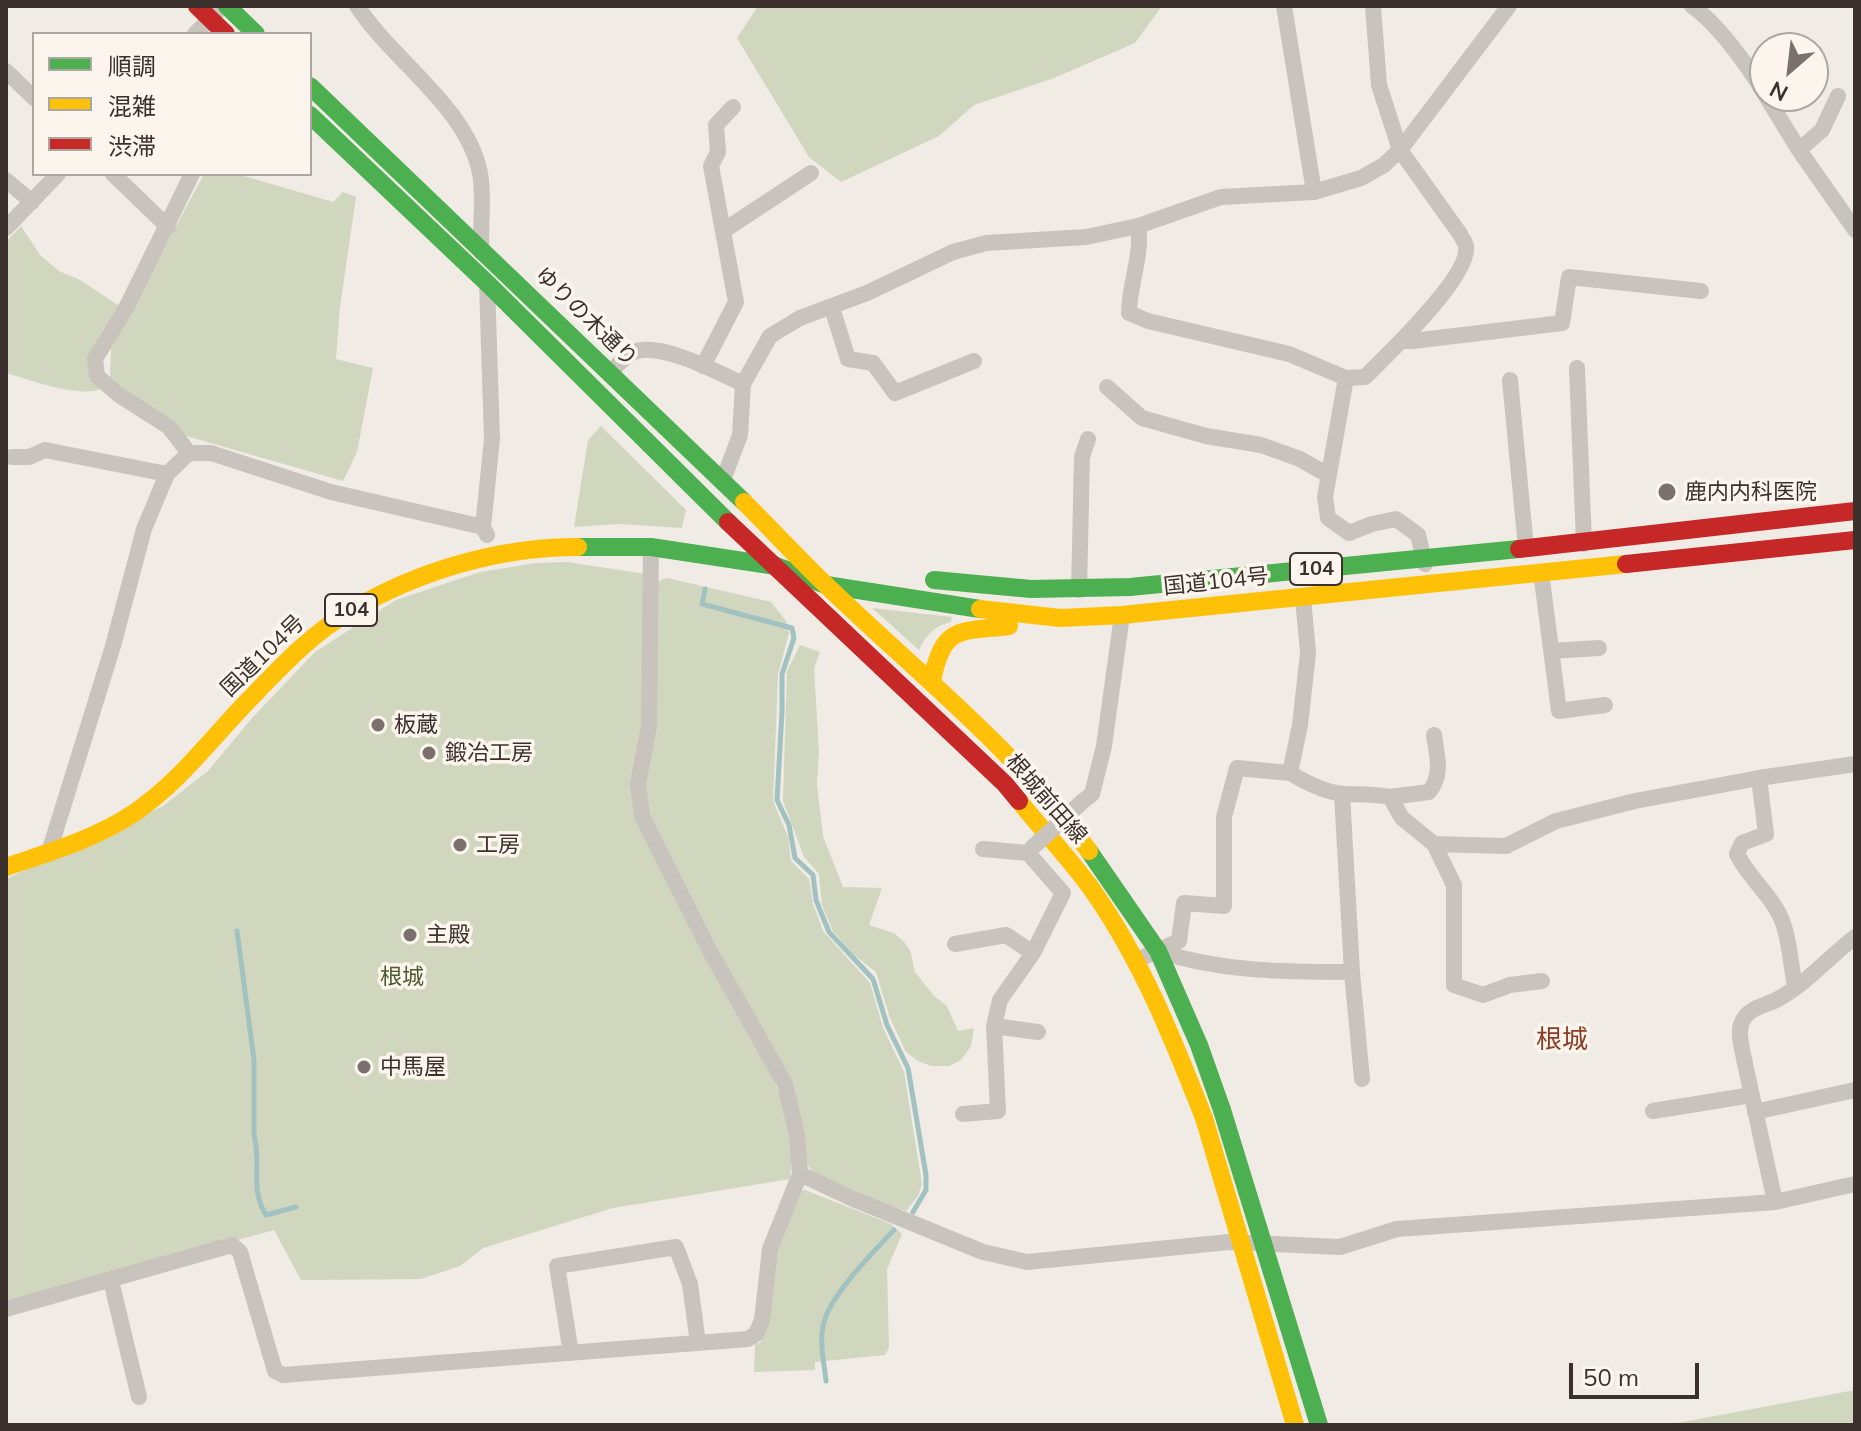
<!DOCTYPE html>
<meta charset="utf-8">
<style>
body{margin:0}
#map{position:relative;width:1861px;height:1431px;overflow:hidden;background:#f0ebe5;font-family:Mulish,"Noto Sans JP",sans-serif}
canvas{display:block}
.frame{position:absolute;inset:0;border:8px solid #3b302b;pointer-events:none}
.legend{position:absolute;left:32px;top:32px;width:280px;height:144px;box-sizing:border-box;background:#fbf5ee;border:2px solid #aea6a0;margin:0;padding:10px 14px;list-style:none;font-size:24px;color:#3b302b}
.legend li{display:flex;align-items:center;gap:16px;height:40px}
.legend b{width:40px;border:2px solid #aea6a0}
.north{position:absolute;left:1749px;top:32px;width:80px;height:80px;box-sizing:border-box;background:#fbf5ee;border:2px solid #aea6a0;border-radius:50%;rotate:208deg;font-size:22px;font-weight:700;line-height:32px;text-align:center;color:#3b302b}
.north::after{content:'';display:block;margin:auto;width:28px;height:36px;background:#7a716c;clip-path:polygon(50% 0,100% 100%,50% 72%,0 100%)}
.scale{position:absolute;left:1569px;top:1363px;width:130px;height:36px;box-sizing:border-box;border:4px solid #3b302b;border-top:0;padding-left:10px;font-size:24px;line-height:28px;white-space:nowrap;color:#3b302b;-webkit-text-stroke:6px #fbf5ee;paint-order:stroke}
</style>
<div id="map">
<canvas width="1861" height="1431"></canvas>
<div class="frame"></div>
<ul class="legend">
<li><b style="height:10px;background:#4caf50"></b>順調</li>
<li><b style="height:10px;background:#ffc107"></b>混雑</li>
<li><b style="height:10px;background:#c62828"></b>渋滞</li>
</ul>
<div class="north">N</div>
<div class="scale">50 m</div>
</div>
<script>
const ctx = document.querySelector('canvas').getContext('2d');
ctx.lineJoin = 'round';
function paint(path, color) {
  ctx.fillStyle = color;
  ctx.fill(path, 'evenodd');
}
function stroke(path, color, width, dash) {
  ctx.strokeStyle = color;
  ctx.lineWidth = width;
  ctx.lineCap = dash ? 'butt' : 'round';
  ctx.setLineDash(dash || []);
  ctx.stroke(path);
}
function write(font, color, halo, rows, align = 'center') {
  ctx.font = font + ' Mulish,"Noto Sans JP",sans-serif';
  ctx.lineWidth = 7;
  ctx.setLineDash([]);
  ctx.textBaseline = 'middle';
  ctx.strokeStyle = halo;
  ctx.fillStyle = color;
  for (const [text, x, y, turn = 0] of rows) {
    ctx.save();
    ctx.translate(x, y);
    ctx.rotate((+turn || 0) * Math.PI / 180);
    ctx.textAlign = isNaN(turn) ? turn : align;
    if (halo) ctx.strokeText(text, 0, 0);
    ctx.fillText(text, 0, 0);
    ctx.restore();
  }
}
paint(new Path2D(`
 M758 6H1162L1135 43 1054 78 974 105 939 136 841 182 809 157 737 38Z
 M204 174H237L333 202 343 192 356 197 340 307 336 359 373 368 357 452 343 481 186 436 110 378 111 347Z
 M21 226 40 255 59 271 80 280 118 305C101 336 79 356 100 390 70 396 35 381 6 373V242Z
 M601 426 686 510 682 528 619 524 574 527 588 440Z
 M567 562 646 574 645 726 635 792 781 1087C788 1118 794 1147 790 1179L613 1208 483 1248 460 1266 421 1279 301 1280 274 1230 6 1304V879L163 806 208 771 253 717 315 652 396 600 480 572 536 563Z
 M667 578 771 602 786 621 789 633 778 674 773 801 788 837 791 861 809 879 813 904 823 931 870 983 883 1028 904 1072 922 1184 918 1196 906 1211C879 1201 825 1189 808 1166L735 982 648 811 644 792 657 587 660 580Z
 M872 608 952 617 951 622C934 626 927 634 919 650Z
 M800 645 820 652 814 668 819 752 817 784 823 836 843 887 882 888 869 925 894 933 904 942 910 950 915 972 934 996 947 1006 958 1031 974 1028 971 1046 961 1060 949 1066H931L918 1061 906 1052 890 1018 876 972 854 955 833 931 822 905 819 874 804 857 783 801 787 671Z
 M805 1190 891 1224 902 1234 887 1269 889 1348 885 1355 815 1362V1370L754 1372 755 1344 760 1343 768 1323 775 1248 797 1192Z
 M1855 1390V1425H1666Z`), '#d1d6bf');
stroke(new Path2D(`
 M705 589 702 604 792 628 794 638 782 674V712L777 800 789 825 795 858 813 875 816 900 829 932 873 979 887 1025 908 1068 926 1175V1190L913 1212
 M237 931 254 1060V1135C262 1165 249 1187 266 1215L296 1207
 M826 1381C824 1361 818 1338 825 1319 833 1293 874 1251 894 1230`), '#a1c2c1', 5);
stroke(new Path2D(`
 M357 6C393 61 467 107 480 173 485 200 479 226 482 253
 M1284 6 1314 192
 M1692 6C1718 24 1748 66 1765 94
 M195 34 216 13
 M6 71 34 98
 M1766 96 1799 150 1855 230
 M1799 150 1822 130 1838 96
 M113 174 168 227
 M6 180 32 202
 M1138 226C1143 255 1129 283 1129 313L1148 321 1289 354 1346 378 1365 377C1387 355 1471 276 1466 246 1465 242 1462 238 1460 234L1400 150 1379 85 1373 6
 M6 228 58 174
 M723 231 811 173
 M832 308 848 359 873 363 895 393 974 361
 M1401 341H1413L1562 323 1569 277 1701 291
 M703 366 736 302 711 166 718 152 716 125 733 107
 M1577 368 1584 544
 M610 372C617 366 626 355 634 352 660 341 719 373 743 384
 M1346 378 1325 497 1328 518 1349 533 1372 524 1396 519 1418 535 1425 564
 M1510 380 1526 548
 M1107 387 1142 418 1206 436 1261 445 1300 459 1328 475
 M189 453 169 427 119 395 97 376 95 359 127 306 192 174
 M12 457H29L45 450 167 474
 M723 480 740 435 743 384 770 336 800 318 867 293 953 252 986 243 1086 237 1138 226 1221 197 1314 192 1361 178 1384 165 1400 150 1509 6
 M487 535 483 527 492 439 487 283
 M1541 572 1559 711 1605 705
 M1079 590 1082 457 1088 439
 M1551 651 1599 648
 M1290 773C1305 782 1327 793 1345 794 1361 794 1374 794 1390 797L1402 818 1434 844 1454 885V985L1483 995 1510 985 1542 981
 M1759 778 1766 834 1742 843 1737 854C1749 879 1774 897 1783 923 1790 943 1791 966 1795 987
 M1390 797 1429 792C1443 775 1437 756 1434 735
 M1082 802 1092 794 1104 746 1122 615
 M1434 844 1506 846 1556 821 1635 801 1759 778 1855 764
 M983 849 1028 853
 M49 852 113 646 144 529 167 474 189 453H211L331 492 483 527
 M955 944 1006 935 1033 953
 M1158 951C1222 972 1286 972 1352 972L1342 794
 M1135 961 1179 941 1184 903 1224 906V817L1237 768 1290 773 1300 725 1308 653 1303 598
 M1352 972 1362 1079
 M994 1026 1038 1032
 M1653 1111 1752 1095
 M1755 1112 1855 1090
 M963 1114 998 1111 994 1026 1000 1000 1033 953 1063 893 1028 853 1033 847
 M800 1174 851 1198 983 1252 1027 1262 1229 1242 1340 1247 1397 1229 1775 1202 1855 1184
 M1775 1202 1744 1059C1742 1048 1737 1032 1742 1022 1748 1007 1766 1006 1778 999 1807 983 1829 957 1855 937
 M111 1281 139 1397
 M6 1309 232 1245 240 1252 275 1371 283 1375 748 1339 756 1334 762 1320 770 1249 800 1174 797 1135 785 1084 711 953 642 816 638 784 649 726 651 547
 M571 1353 557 1266 676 1247 690 1284 698 1343`), '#c9c3be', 16);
stroke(new Path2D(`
 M227 6 256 34
 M310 86 744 502
 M310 115 488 284 728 522
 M578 547H651L776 566 826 585 980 609
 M934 580 1031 589 1130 587 1519 549
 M1089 851 1158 951 1199 1045 1222 1110`), '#4caf50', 18);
stroke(new Path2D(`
 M744 502C771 529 798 558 826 585 915 671 1015 749 1089 851
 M980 609 1060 618 1122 615 1626 564
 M932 681C943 625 959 632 1009 626
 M1019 801C1043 831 1071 860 1093 891 1142 961 1173 1039 1204 1118
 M6 867C50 852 95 839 134 813 178 783 207 744 243 706 276 672 310 634 352 610 420 570 500 547 578 547`), '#ffc107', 18);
stroke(new Path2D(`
 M197 6 226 34
 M728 522 1005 784 1019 801
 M1519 549 1855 511
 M1626 564 1855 540`), '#c62828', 18);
stroke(new Path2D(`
 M1033 847 1082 802`), '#c9c3be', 16);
stroke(new Path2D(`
 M1222 1110 1319 1425`), '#4caf50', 18);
stroke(new Path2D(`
 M1204 1118 1295 1425`), '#ffc107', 18);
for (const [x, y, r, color] of [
 [1667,492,10,"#7a716c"],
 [378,725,8,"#7a716c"],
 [429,753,8,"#7a716c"],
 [460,845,8,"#7a716c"],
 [410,935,8,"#7a716c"],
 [364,1067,8,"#7a716c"]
]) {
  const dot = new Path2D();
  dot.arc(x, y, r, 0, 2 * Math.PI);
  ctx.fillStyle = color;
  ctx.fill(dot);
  stroke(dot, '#fbf5ee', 3);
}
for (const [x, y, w] of [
 [1316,569,52],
 [351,610,52]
]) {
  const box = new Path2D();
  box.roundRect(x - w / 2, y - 16, w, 32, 6);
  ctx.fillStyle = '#fbf5ee';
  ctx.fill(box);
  stroke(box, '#3b302b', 2);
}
write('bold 20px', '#3b302b', null, [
 ["104",1316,569],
 ["104",351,610]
]);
write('22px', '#3b302b', '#fbf5ee', [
 ["ゆりの木通り",586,317,44],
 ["国道104号",1216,582,-6],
 ["国道104号",263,656,-44],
 ["根城前田線",1046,799,49]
]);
write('22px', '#3b302b', '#fbf5ee', [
 ["鹿内内科医院",1685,492],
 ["板蔵",394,725],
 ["鍛冶工房",445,753],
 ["工房",476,845],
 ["主殿",426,935],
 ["中馬屋",380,1067]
], 'left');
write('22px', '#4a5a2e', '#fbf5ee', [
 ["根城",402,977]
]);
write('26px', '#8c3b22', '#fbf5ee', [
 ["根城",1562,1040]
]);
</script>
